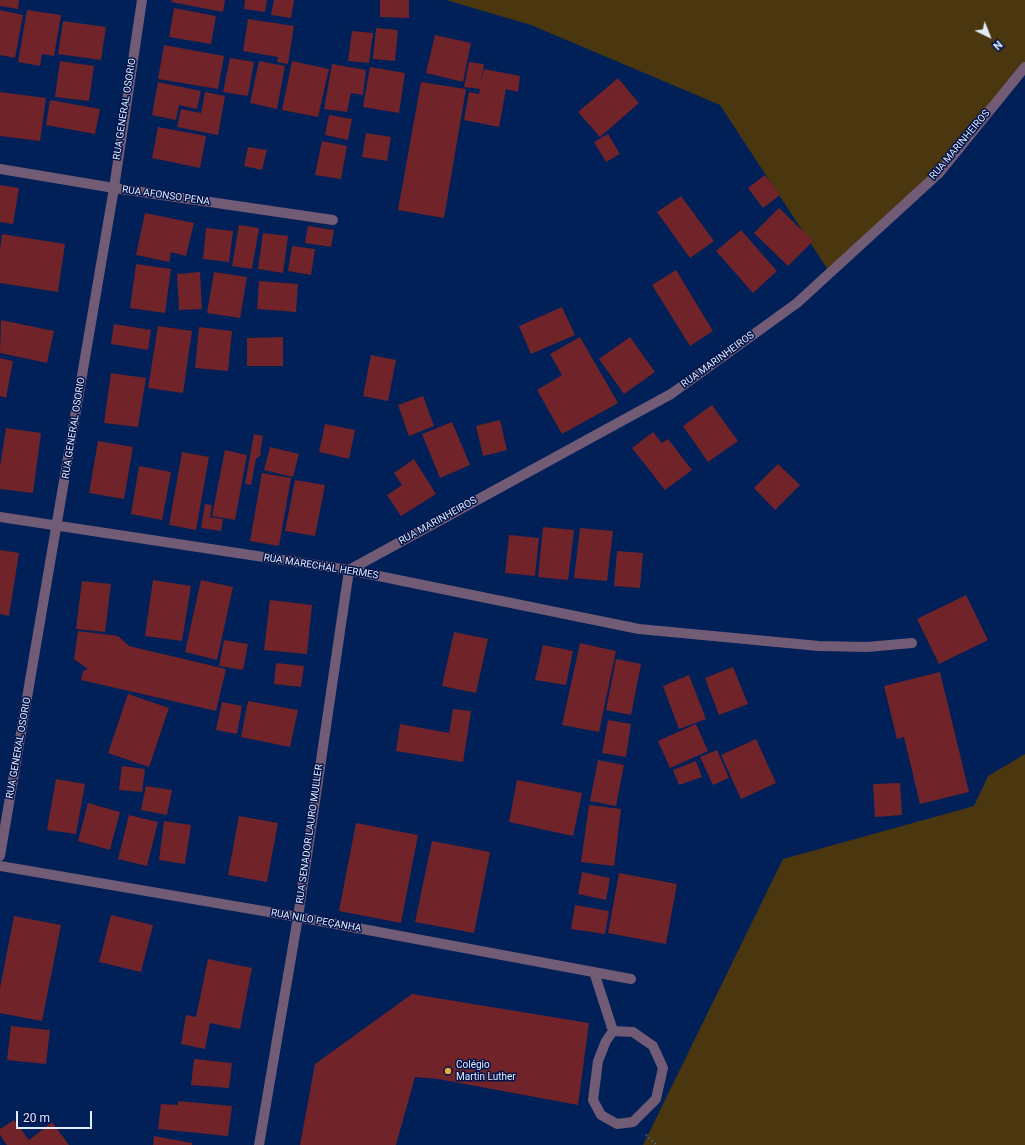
<!DOCTYPE html>
<meta charset="utf-8">
<style>
body{margin:0}
#map{position:relative;width:1025px;height:1145px;overflow:hidden;background:#012058;font-family:Roboto,sans-serif}
canvas{display:block}
.north{position:absolute;left:969px;top:16px;width:40px;height:40px;-webkit-text-stroke:3px #00144c;paint-order:stroke;rotate:137deg;font-size:11px;font-weight:700;line-height:16px;text-align:center;color:#e2ebf9}
.north::after{content:'';display:block;margin:auto;width:14px;height:18px;background:#e2ebf9;clip-path:polygon(50% 0,100% 100%,50% 72%,0 100%)}
.scale{position:absolute;left:16px;top:1111px;width:76px;height:18px;box-sizing:border-box;border:2px solid #e2ebf9;border-top:0;padding-left:5px;font-size:12px;line-height:14px;white-space:nowrap;color:#e2ebf9;-webkit-text-stroke:3px #00144c;paint-order:stroke}
</style>
<div id="map">
<canvas width="1025" height="1145"></canvas>
<div class="north">N</div>
<div class="scale">20 m</div>
</div>
<script>
const ctx = document.querySelector('canvas').getContext('2d');
ctx.lineJoin = 'round';
function paint(path, color) {
  ctx.fillStyle = color;
  ctx.fill(path, 'evenodd');
}
function stroke(path, color, width, dash) {
  ctx.strokeStyle = color;
  ctx.lineWidth = width;
  ctx.lineCap = dash ? 'butt' : 'round';
  ctx.setLineDash(dash || []);
  ctx.stroke(path);
}
function write(font, color, halo, rows, align = 'center') {
  ctx.font = font + ' Roboto,sans-serif';
  ctx.lineWidth = 3;
  ctx.setLineDash([]);
  ctx.textBaseline = 'middle';
  ctx.strokeStyle = halo;
  ctx.fillStyle = color;
  for (const [text, x, y, turn = 0] of rows) {
    ctx.save();
    ctx.translate(x, y);
    ctx.rotate((+turn || 0) * Math.PI / 180);
    ctx.textAlign = isNaN(turn) ? turn : align;
    if (halo) ctx.strokeText(text, 0, 0);
    ctx.fillText(text, 0, 0);
    ctx.restore();
  }
}
paint(new Path2D(`
 M446 0H1025V67L939 173 830 273 720 105 531 25Z
 M1025 754V1145H643L783 859 974 806 988 776Z`), '#4a360f');
paint(new Path2D(`
 M0 0H19L18 9 0 6Z
 M172 0H225L223 12 171 2Z
 M245 0H267L265 12 244 9Z
 M274 0H294L291 18 271 15Z
 M380 0H409V18L380 17Z
 M174 8 216 16 211 44 169 37Z
 M0 10 23 15 15 58 0 55Z
 M27 10 61 15 54 56 42 54 40 66 18 62Z
 M248 19 294 26 288 64 277 62 278 57 243 51Z
 M63 21 106 27 101 60 58 54Z
 M376 28 398 30 395 61 373 59Z
 M352 31 373 33 369 63 348 61Z
 M435 35 471 43 463 82 426 73Z
 M164 45 224 56 218 89 158 79Z
 M230 58 254 62 248 96 223 92Z
 M60 61 94 66 89 101 55 97Z
 M259 61 285 66 277 109 250 103Z
 M292 61 329 69 318 117 282 110Z
 M469 62 484 64 481 81 484 69 520 76 518 92 506 89 499 127 464 120 469 92 479 94 480 89 464 87Z
 M332 64 366 70 363 95 351 93 347 112 324 109Z
 M370 67 405 73 399 113 363 107Z
 M618 78 639 103 600 137 578 112Z
 M158 82 201 91 197 109 179 105 176 120 152 115Z
 M421 82 466 89 444 218 398 210Z
 M0 92 46 98 40 141 0 136Z
 M205 92 225 96 218 135 177 127 181 109 201 113Z
 M50 100 100 109 95 134 46 125Z
 M329 115 352 119 348 140 325 135Z
 M158 127 206 136 200 168 152 158Z
 M366 133 391 137 387 161 362 157Z
 M608 134 620 154 606 162 594 142Z
 M322 141 347 146 341 179 315 175Z
 M248 147 267 150 262 170 244 166Z
 M765 175 780 195 763 208 748 188Z
 M0 185 19 188 13 224 0 222Z
 M681 196 714 241 690 258 657 212Z
 M779 208 813 241 788 266 754 233Z
 M145 213 194 223 186 256 171 252 169 262 136 255Z
 M239 225 259 228 252 269 232 266Z
 M308 226 334 230 331 247 305 243Z
 M206 228 233 231 229 262 203 259Z
 M741 230 777 271 753 293 716 251Z
 M263 233 288 236 283 273 258 269Z
 M2 234 65 244 58 292 0 283V249Z
 M292 246 315 249 311 275 288 271Z
 M136 264 171 269 165 313 130 308Z
 M676 270 713 331 690 346 652 285Z
 M200 272 202 309 179 310 177 274Z
 M214 272 247 277 240 318 207 313Z
 M259 281 298 284 296 312 257 309Z
 M562 307 575 335 531 354 519 326Z
 M1 320 54 331 47 363 0 353Z
 M114 324 151 330 148 350 111 344Z
 M158 326 192 331 183 393 148 388Z
 M199 327 232 331 228 371 195 368Z
 M283 337V366H247V338Z
 M580 337 618 403 562 434 537 390 562 375 550 354Z
 M630 337 655 372 624 394 599 359Z
 M371 355 396 360 388 401 363 396Z
 M0 358 13 361 6 398 0 396Z
 M111 373 146 378 138 427 104 423Z
 M423 396 434 426 409 436 398 405Z
 M712 405 738 441 708 462 683 426Z
 M500 420 507 450 483 456 476 426Z
 M452 422 470 465 440 478 422 434Z
 M325 424 355 430 349 459 319 452Z
 M6 428 41 433 33 493 0 489V467Z
 M653 432 662 443 668 439 692 470 665 490 632 448Z
 M254 434 263 436 260 453 262 454 256 459 251 485 245 484Z
 M98 441 133 447 124 499 89 493Z
 M270 447 299 454 293 477 264 470Z
 M225 450 247 455 235 520 212 516Z
 M182 452 209 457 196 530 169 525Z
 M414 459 436 494 401 516 387 495 402 485 394 473Z
 M778 464 800 485 775 510 754 488Z
 M139 466 171 472 162 520 131 514Z
 M262 473 291 478 279 546 250 541Z
 M295 480 325 485 315 536 285 531Z
 M205 504 212 505 210 517 223 519 221 531 201 528Z
 M543 527 574 530 568 580 538 577Z
 M580 528 613 531 607 581 574 578Z
 M509 535 539 538 535 576 505 573Z
 M0 550 19 553 9 616 0 614Z
 M617 551 643 553 640 588 614 586Z
 M153 580 191 586 182 641 145 636Z
 M201 580 233 587 217 660 185 652Z
 M82 581 111 584 105 632 76 629Z
 M966 595 988 640 939 664 917 619Z
 M270 600 312 605 307 654 264 650Z
 M78 631 118 636 129 646 226 669 216 711 81 680 83 671 88 669 74 659Z
 M454 632 488 639 476 693 442 686Z
 M224 640 248 644 243 670 219 666Z
 M580 643 616 651 599 732 562 725Z
 M543 645 573 651 566 685 535 680Z
 M616 659 641 664 631 715 606 710Z
 M276 663 304 666 301 687 274 684Z
 M733 667 748 704 719 715 705 678Z
 M940 672 969 792 920 804 904 737 897 739 884 686Z
 M689 675 706 719 679 729 663 686Z
 M128 694 169 708 149 767 108 753Z
 M248 701 298 710 290 747 241 737Z
 M222 702 242 706 237 734 216 730Z
 M453 709 471 711 463 762 396 751 400 724 449 733Z
 M608 720 631 724 626 757 602 753Z
 M696 724 708 751 670 768 658 741Z
 M756 739 776 783 741 799 721 755Z
 M717 750 729 778 713 785 700 757Z
 M598 760 624 765 616 806 590 801Z
 M696 761 702 777 679 785 673 770Z
 M122 766 145 769 142 792 119 790Z
 M56 779 85 784 76 834 47 830Z
 M517 780 582 793 573 836 509 822Z
 M900 783 902 815 875 817 873 784Z
 M146 786 172 790 167 815 141 810Z
 M88 803 120 812 110 850 78 841Z
 M589 805 621 809 614 866 581 862Z
 M129 815 158 822 147 866 118 859Z
 M239 816 278 823 267 882 228 875Z
 M164 821 191 825 185 864 159 860Z
 M356 823 418 835 401 923 339 911Z
 M432 841 490 852 474 933 415 922Z
 M582 872 610 878 606 900 578 894Z
 M619 873 677 884 666 944 608 933Z
 M575 905 609 911 605 934 571 929Z
 M111 915 153 925 141 972 99 962Z
 M14 916 61 925 42 1021 0 1013V988Z
 M208 959 252 968 240 1029 210 1023 205 1049 181 1044 186 1015 196 1017Z
 M412 994 589 1023 578 1105 438 1079 415 1077 396 1145H300L315 1064Z
 M11 1026 50 1030 46 1064 7 1060Z
 M194 1059 232 1063 229 1088 191 1085Z
 M178 1101 232 1106 228 1136 158 1129 161 1104 178 1105Z
 M14 1120 29 1140 52 1122 69 1145H7L0 1135V1129Z
 M154 1136 192 1143V1145H153Z`), '#702328');
stroke(new Path2D(`
 M646 1135 657 1145`), '#576d95', 2.5, [1, 3]);
stroke(new Path2D(`
 M0 169 114 188 333 220
 M0 517 349 570 639 629 819 646 867 647 912 643
 M349 570 671 394 797 303 939 173 1025 67
 M0 856 114 188 142 0
 M0 866 298 917 631 979
 M594 972 613 1031 633 1032 653 1046 663 1068 656 1099 633 1122 617 1124 601 1115 593 1100 598 1061 606 1041 613 1031
 M259 1145 298 917 349 570`), '#715b75', 10);
for (const [x, y, r, color] of [
 [448,1071,4,"#e6ac36"]
]) {
  const dot = new Path2D();
  dot.arc(x, y, r, 0, 2 * Math.PI);
  ctx.fillStyle = color;
  ctx.fill(dot);
  stroke(dot, '#00144c', 1.5);
}
write('10px', '#e2ebf9', '#00144c', [
 ["RUA GENERAL OSORIO",125,109,-81],
 ["RUA MARINHEIROS",960,145,-50],
 ["RUA AFONSO PENA",166,196,8],
 ["RUA MARINHEIROS",718,360,-36],
 ["RUA GENERAL OSORIO",74,428,-81],
 ["RUA MARINHEIROS",438,521,-29],
 ["RUA MARECHAL HERMES",321,567,9],
 ["RUA GENERAL OSORIO",19,748,-80],
 ["RUA SENADOR LAURO MULLER",310,834,-82],
 ["RUA NILO PEÇANHA",316,921,10]
]);
write('10px', '#e2ebf9', '#00144c', [
 ["Colégio",456,1065],
 ["Martin Luther",456,1077]
], 'left');
</script>
